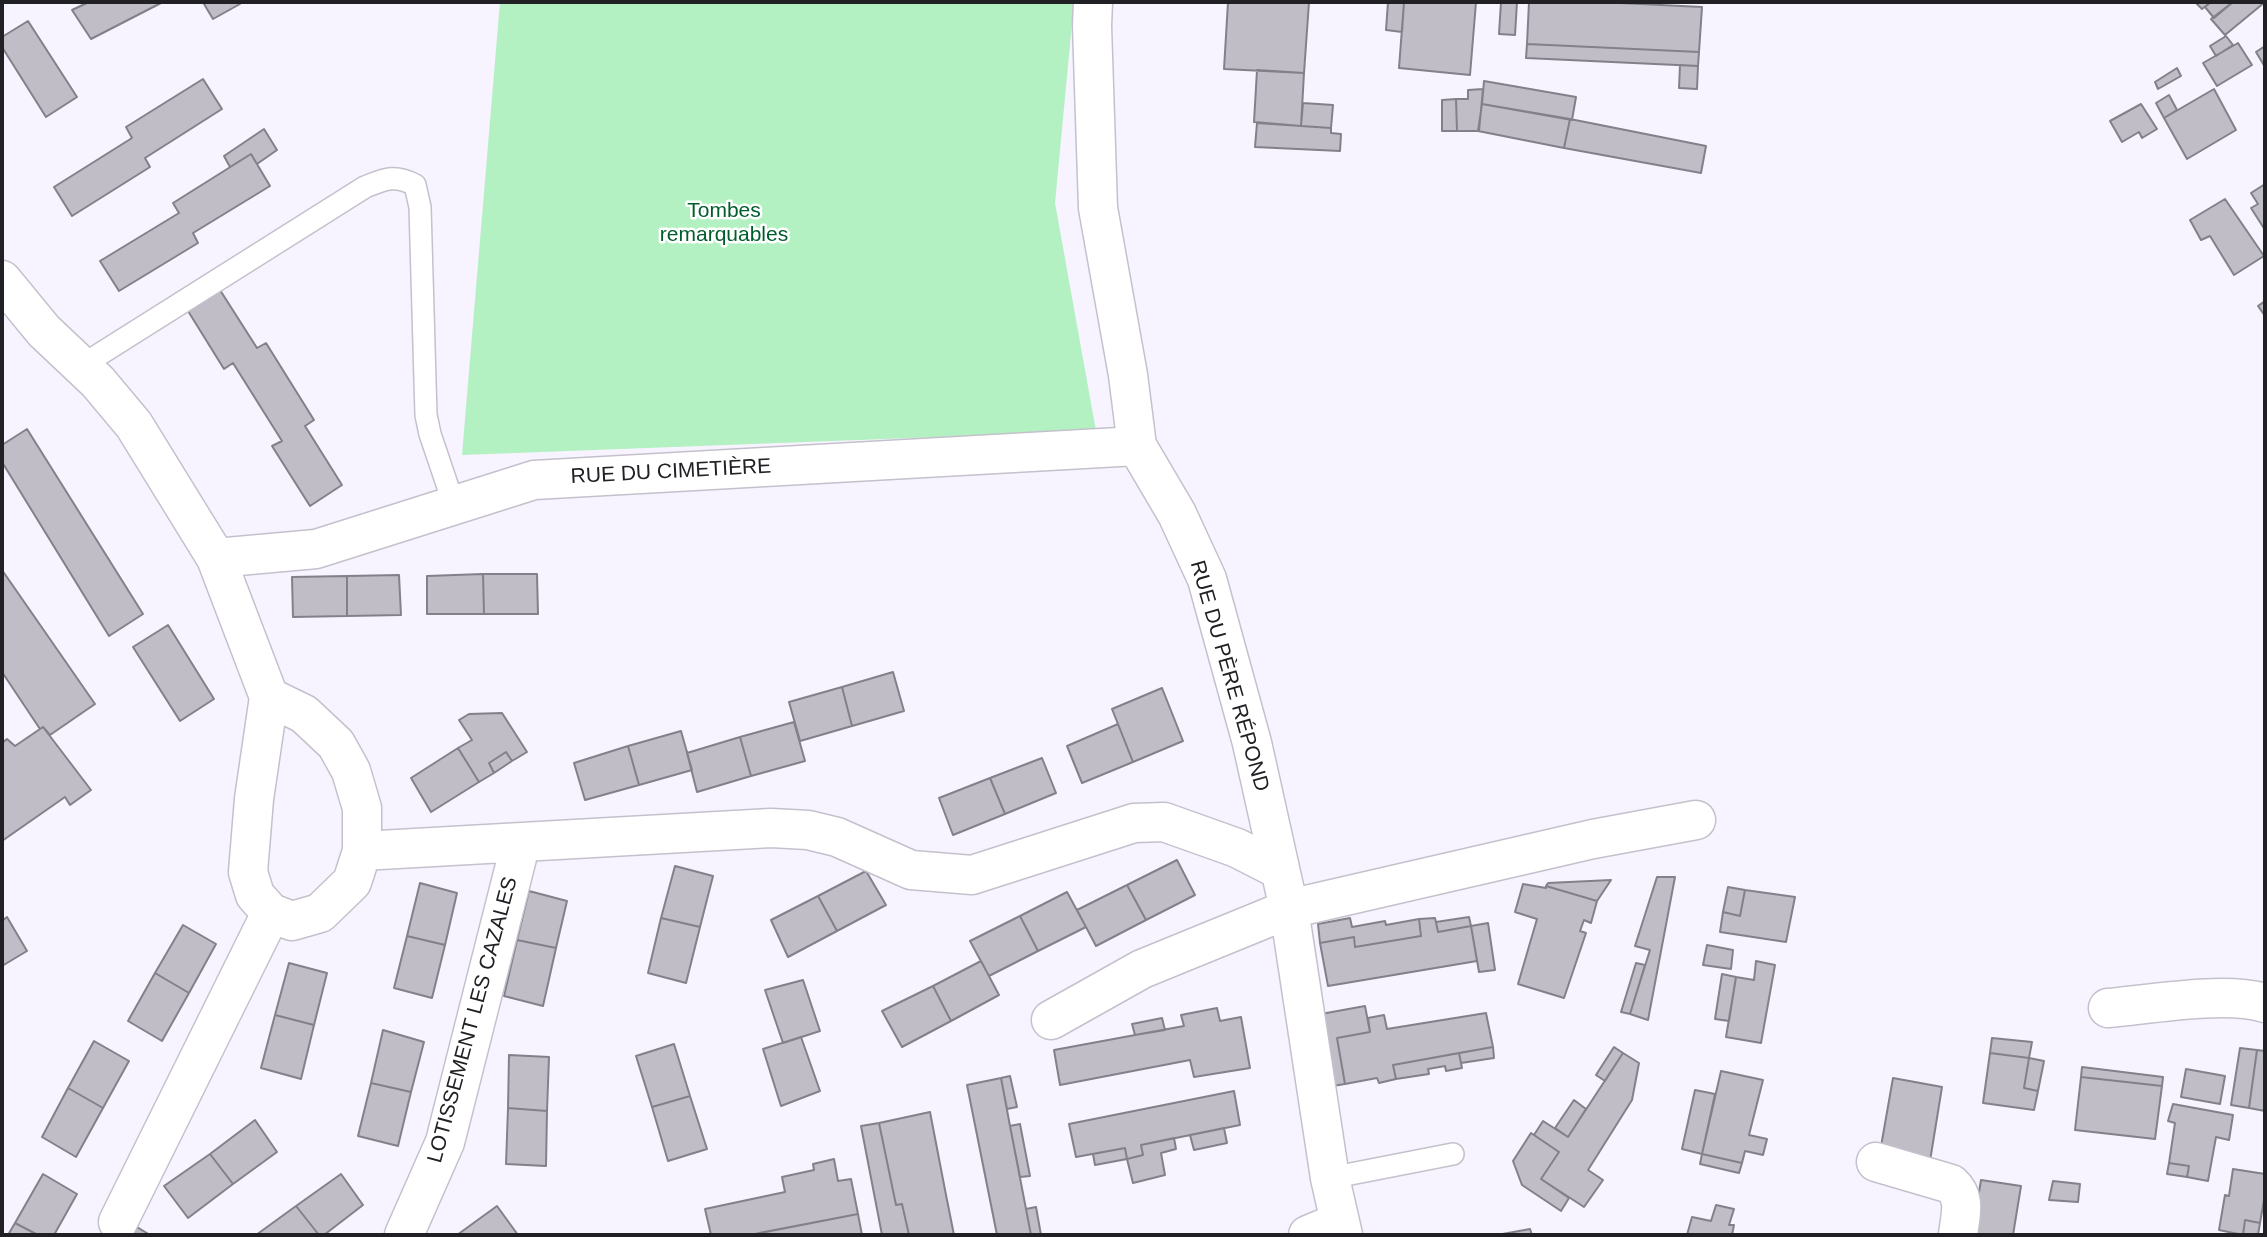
<!DOCTYPE html>
<meta charset="utf-8">
<style>
body{margin:0}
#map{position:relative;width:2267px;height:1237px;overflow:hidden;background:#f7f3ff;font-family:Helvetica,sans-serif}
canvas{display:block}
.frame{position:absolute;inset:0;border:4px solid #212024;pointer-events:none}
</style>
<div id="map">
<canvas width="2267" height="1237"></canvas>
<div class="frame"></div>
</div>
<script>
const ctx = document.querySelector('canvas').getContext('2d');
ctx.lineJoin = 'round';
function paint(path, color) {
  ctx.fillStyle = color;
  ctx.fill(path, 'evenodd');
}
function stroke(path, color, width, dash) {
  ctx.strokeStyle = color;
  ctx.lineWidth = width;
  ctx.lineCap = dash ? 'butt' : 'round';
  ctx.setLineDash(dash || []);
  ctx.stroke(path);
}
function write(font, color, halo, rows, align = 'center') {
  ctx.font = font + ' Helvetica,sans-serif';
  ctx.lineWidth = 5;
  ctx.setLineDash([]);
  ctx.textBaseline = 'middle';
  ctx.strokeStyle = halo;
  ctx.fillStyle = color;
  for (const [text, x, y, turn = 0] of rows) {
    ctx.save();
    ctx.translate(x, y);
    ctx.rotate((+turn || 0) * Math.PI / 180);
    ctx.textAlign = isNaN(turn) ? turn : align;
    if (halo) ctx.strokeText(text, 0, 0);
    ctx.fillText(text, 0, 0);
    ctx.restore();
  }
}
paint(new Path2D(`
 M500 2H1074L1055 203 1096 431 462 455Z`), '#b3f0c2');
const building = new Path2D(`
 M89 2H161V3L91 39 72 10Z
 M207 2H239L240 4 213 19 204 4Z
 M1228 2H1309L1304 73 1224 69Z
 M1388 2H1404L1402 32 1386 30Z
 M1404 2H1476L1470 75 1399 68Z
 M1501 2H1517L1515 35 1499 34Z
 M1529 2H1599L1702 7 1699 52 1527 44Z
 M2195 2H2211L2202 9Z
 M2211 2H2233L2214 18 2205 7Z
 M2233 2H2265L2225 35 2211 19Z
 M28 21 77 97 46 117 2 47V37Z
 M2226 36 2233 45 2216 56 2210 46Z
 M2238 43 2252 65 2217 86 2203 63Z
 M1527 44 1699 52 1698 66 1526 58Z
 M2265 46V67L2256 52Z
 M1680 65 1698 66 1697 89 1679 88Z
 M2177 68 2181 76 2158 89 2155 82Z
 M1257 70 1304 73 1301 126 1254 122Z
 M203 79 222 109 145 158 150 167 72 216 54 187 132 138 126 127Z
 M1484 81 1576 97 1572 120 1482 104Z
 M1483 89 1479 131H1457L1456 99H1468V90Z
 M2214 89 2236 130 2187 159 2164 118Z
 M2169 95 2177 110 2164 118 2156 103Z
 M1456 99 1457 131H1442V100Z
 M1303 103 1333 105 1331 128 1301 126Z
 M1482 104 1570 119 1564 148 1478 131Z
 M2141 104 2157 129 2142 138 2139 132 2122 142 2110 121Z
 M1570 119 1706 146 1701 173 1564 148Z
 M1257 123 1331 128V133L1341 134 1340 151 1255 147Z
 M264 129 277 150 257 164 251 154 230 167 224 156Z
 M251 154 270 186 193 233 198 243 119 291 100 261 179 213 173 203Z
 M2265 184V230L2251 208 2258 204 2251 193Z
 M2225 199 2264 256 2234 275 2210 236 2201 240 2190 220Z
 M220 290 257 348 266 343 314 420 305 426 342 485 310 506 272 446 282 441 233 363 224 369 188 311Z
 M2265 301V316L2258 306Z
 M27 429 143 614 109 636 2 462V445Z
 M2 570 95 704 50 735 43 727 40 729 2 672Z
 M483 574H537L538 614H484Z
 M483 574 484 614H427V576Z
 M399 575 401 615 347 616V576Z
 M347 576V616L293 617 292 577Z
 M168 625 214 699 180 721 133 647Z
 M893 672 904 711 852 726 842 687Z
 M842 687 852 726 800 741 789 702Z
 M1162 688 1183 741 1133 762 1112 709Z
 M502 713 527 752 512 761 506 752 489 763 494 773 479 782 458 748 472 740 459 720 469 714Z
 M794 722 805 761 751 776 740 737Z
 M1118 724 1133 762 1082 783 1067 746Z
 M43 727 91 790 70 805 65 797 2 841V743L7 739 15 746Z
 M681 731 692 770 639 785 628 746Z
 M740 737 751 776 697 792 687 753Z
 M628 746 639 785 585 800 574 763Z
 M458 748 479 782 431 812 411 778Z
 M506 752 512 761 494 773 489 763Z
 M1042 758 1056 793 1005 814 990 778Z
 M990 778 1005 814 953 835 939 798Z
 M1177 860 1195 895 1146 920 1127 885Z
 M675 866 713 876 700 927 661 918Z
 M866 871 886 905 837 931 818 896Z
 M1657 877H1675L1648 1020 1630 1014 1650 950 1635 946Z
 M1611 880 1597 901 1546 886 1548 883Z
 M420 883 457 893 445 945 407 936Z
 M1523 884 1546 888V886L1597 901 1591 923 1584 920 1580 931 1586 933 1564 998 1518 984 1537 919 1515 912Z
 M1127 885 1146 920 1096 946 1077 910Z
 M1728 887 1745 890 1740 916 1723 912Z
 M1745 890 1795 897 1786 942 1720 932 1723 912 1740 916Z
 M529 891 567 901 556 948 517 940Z
 M1067 892 1086 927 1038 951 1020 916Z
 M818 896 837 931 788 957 771 920Z
 M1020 916 1038 951 989 976 970 941Z
 M7 917 27 951 2 966V921Z
 M1469 917 1471 926 1438 932 1436 922Z
 M661 918 700 927 686 983 648 973Z
 M1350 918 1352 927 1385 921 1386 925 1419 919 1421 936 1355 947 1354 937 1320 943 1318 924Z
 M1435 918 1438 932 1471 926 1477 961 1328 986 1320 943 1354 937 1355 947 1421 936 1419 919Z
 M1488 923 1495 970 1479 972 1471 926Z
 M183 925 216 944 189 993 155 973Z
 M407 936 445 945 432 998 394 988Z
 M517 940 556 948 543 1006 504 996Z
 M1707 945 1733 950 1731 969 1703 965Z
 M981 961 999 995 951 1021 933 986Z
 M1756 961 1775 965 1761 1043 1726 1037 1736 977 1754 980Z
 M289 963 327 973 314 1025 275 1015Z
 M1636 963 1645 965 1630 1014 1621 1012Z
 M155 973 189 993 162 1041 128 1021Z
 M1722 974 1736 977 1729 1021 1715 1019Z
 M803 980 820 1031 783 1043 765 990Z
 M933 986 951 1021 902 1047 882 1011Z
 M1365 1006 1370 1032 1337 1038 1345 1084 1333 1086 1321 1014Z
 M1217 1008 1220 1021 1241 1017 1250 1068 1194 1077 1190 1060 1060 1085 1054 1050 1184 1026 1181 1015Z
 M1486 1013 1493 1047 1393 1065 1396 1079 1379 1083 1377 1078 1345 1084 1337 1038 1370 1032 1368 1018 1384 1015 1387 1029Z
 M275 1015 314 1025 301 1079 261 1068Z
 M1162 1018 1165 1030 1135 1035 1132 1024Z
 M383 1030 424 1042 411 1092 371 1083Z
 M801 1037 820 1091 781 1106 763 1049Z
 M1992 1038 2032 1042 2029 1058 1990 1053Z
 M94 1041 129 1061 103 1108 68 1088Z
 M674 1044 690 1096 652 1107 636 1056Z
 M1493 1047 1494 1058 1461 1063 1459 1053Z
 M1614 1047 1623 1053 1605 1081 1596 1075Z
 M2240 1048 2257 1050 2249 1108 2231 1105Z
 M2257 1050 2265 1051V1111L2249 1108Z
 M1459 1053 1462 1068 1446 1071 1445 1066 1428 1069 1429 1074 1396 1079 1393 1065Z
 M1623 1053 1639 1063 1632 1100 1588 1170 1603 1180 1584 1207 1541 1179 1559 1152 1534 1135 1543 1121 1568 1137Z
 M1990 1053 2029 1058 2024 1088 2038 1091 2034 1110 1983 1103Z
 M509 1055 549 1057 547 1111 508 1108Z
 M2029 1058 2044 1061 2038 1091 2024 1088Z
 M2082 1067 2163 1077 2162 1086 2081 1077Z
 M2186 1069 2225 1076 2220 1104 2181 1097Z
 M1721 1071 1763 1080 1749 1135 1767 1139 1763 1155 1745 1151 1742 1163 1702 1154Z
 M1010 1076 1017 1107 1007 1109 1001 1078Z
 M2081 1077 2162 1086 2155 1139 2075 1130Z
 M1001 1078 1010 1126 1031 1235H997L967 1085Z
 M1893 1078 1942 1087 1930 1161 1880 1152Z
 M371 1083 411 1092 398 1146 358 1136Z
 M68 1088 103 1108 76 1157 42 1137Z
 M1695 1090 1715 1094 1702 1154 1682 1149Z
 M1234 1091 1240 1125 1141 1145 1143 1155 1127 1159 1125 1148 1076 1157 1069 1124Z
 M690 1096 707 1149 668 1161 652 1107Z
 M1574 1100 1586 1109 1568 1137 1555 1128Z
 M2173 1104 2233 1115 2229 1140 2216 1137 2208 1181 2187 1177 2189 1166 2169 1163 2175 1123 2168 1121Z
 M508 1108 547 1111 546 1166 506 1164Z
 M930 1112 946 1195 954 1235H909L902 1204 896 1205 879 1123Z
 M255 1120 277 1152 233 1184 210 1154Z
 M879 1123 896 1205 902 1204 909 1235H882L861 1126Z
 M1020 1124 1030 1176 1020 1177 1010 1126Z
 M1224 1128 1227 1143 1194 1150 1190 1135Z
 M1531 1133 1559 1152 1541 1179 1569 1198 1561 1211 1522 1185 1513 1161Z
 M1174 1138 1176 1149 1161 1153 1165 1175 1133 1183 1127 1159 1143 1155 1141 1145Z
 M1125 1148 1127 1159 1095 1165 1093 1154Z
 M210 1154 233 1184 188 1218 164 1186Z
 M1702 1154 1742 1163 1739 1173 1700 1164Z
 M834 1159 838 1181 851 1179 858 1214 750 1235H711L705 1209 785 1192 782 1177 814 1170 813 1164Z
 M2169 1163 2189 1166 2187 1177 2167 1174Z
 M2233 1169 2265 1174V1194L2260 1223 2245 1220 2243 1235 2219 1230 2225 1195 2229 1196Z
 M43 1174 77 1194 54 1235H38L15 1223Z
 M341 1174 363 1205 324 1235H319L296 1206Z
 M1981 1180 2021 1186 2013 1235H1972Z
 M2053 1181 2080 1184 2078 1202 2049 1200Z
 M1716 1205 1734 1209 1729 1225H1734L1732 1235H1687L1692 1217 1711 1221Z
 M296 1206 319 1235H256Z
 M497 1206 518 1235H457Z
 M1036 1207 1041 1235H1031L1026 1209Z
 M858 1214 862 1235H759V1233Z
 M2245 1220 2260 1223 2258 1235H2243Z
 M15 1223 38 1235H8Z
 M137 1227 150 1235H132Z
 M1530 1229 1532 1235H1497Z`);
paint(building, '#c0bdc7');
stroke(building, '#83808a', 2);
const lane = new Path2D(`
 M81 366 365 187C385 179 395 174 415 185L420 207 426 415 430 434 454 505
 M1330 1178 1453 1154`);
const street = new Path2D(`
 M1093 2 1092 26 1098 208 1128 375 1137 446 1177 514 1207 579 1252 743 1289 909 1330 1178 1343 1235
 M2 280 44 331 98 382 134 425 216 558 269 697 254 799 248 872 255 895 271 913 292 921 320 913 352 882 362 851V808L351 771 336 744 304 714 269 697
 M216 558 316 549 534 480 1137 446
 M362 851 771 828 808 830 837 837 911 870 972 875 1134 823 1164 822 1237 848 1280 870
 M2108 1008C2151 1004 2226 991 2265 1003
 M1051 1020 1142 969 1289 909 1593 839 1696 820
 M1876 1162 1951 1184C1967 1198 1960 1216 1958 1235
 M118 1222 271 913
 M404 1235 445 1142 521 842
 M1308 1235 1339 1222`);
stroke(lane, '#c5c1cc', 24);
stroke(street, '#c5c1cc', 41);
stroke(lane, '#fff', 21);
stroke(street, '#fff', 38);
write('21px', '#005d2c', '#fff', [
 ["Tombes",724,211],
 ["remarquables",724,235]
]);
write('21px', '#212024', '#fff', [
 ["RUE DU CIMETIÈRE",671,472,-3],
 ["RUE DU PÈRE RÉPOND",1229,676,74],
 ["LOTISSEMENT LES CAZALES",473,1020,-75]
]);
</script>
